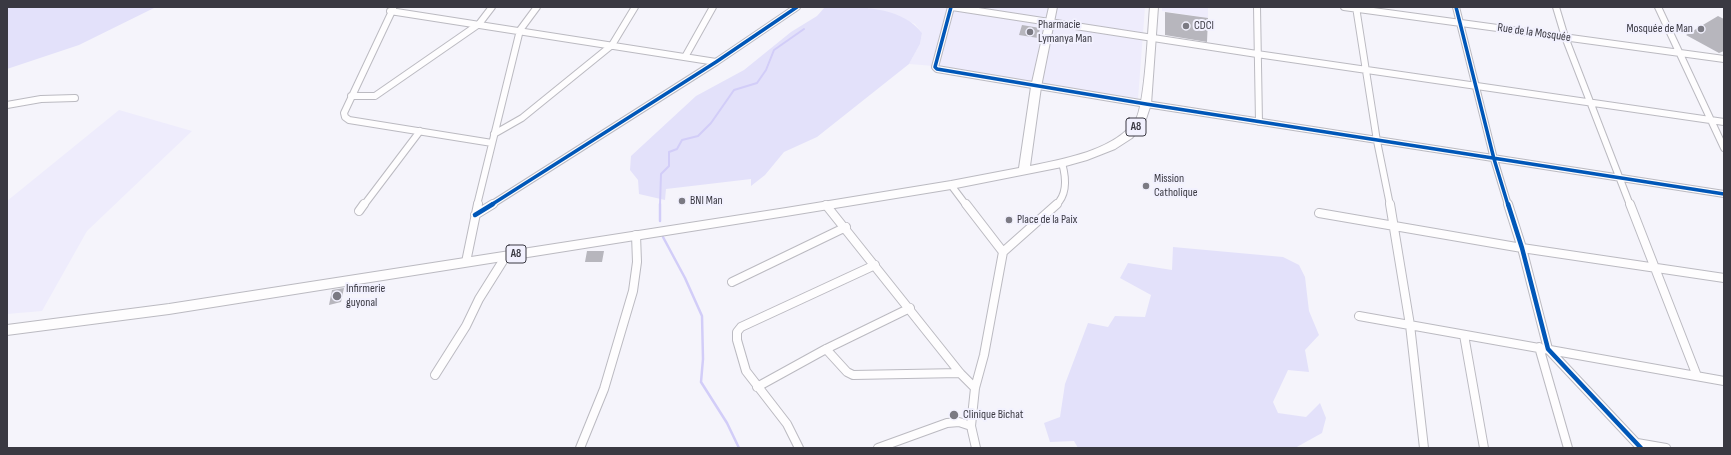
<!DOCTYPE html>
<meta charset="utf-8">
<style>
body{margin:0}
#map{position:relative;width:1731px;height:455px;overflow:hidden;background:#f5f4fb;font-family:"Sofia Sans Condensed",sans-serif}
canvas{display:block}
.frame{position:absolute;inset:0;border:8px solid #3a3942;pointer-events:none}
</style>
<div id="map">
<canvas width="1731" height="455"></canvas>
<div class="frame"></div>
</div>
<script>
const ctx = document.querySelector('canvas').getContext('2d');
ctx.lineJoin = 'round';
function paint(path, color) {
  ctx.fillStyle = color;
  ctx.fill(path, 'evenodd');
}
function stroke(path, color, width, dash) {
  ctx.strokeStyle = color;
  ctx.lineWidth = width;
  ctx.lineCap = dash ? 'butt' : 'round';
  ctx.setLineDash(dash || []);
  ctx.stroke(path);
}
function write(font, color, halo, rows, align = 'center') {
  ctx.font = font + ' "Sofia Sans Condensed",sans-serif';
  ctx.lineWidth = 4;
  ctx.setLineDash([]);
  ctx.textBaseline = 'middle';
  ctx.strokeStyle = halo;
  ctx.fillStyle = color;
  for (const [text, x, y, turn = 0] of rows) {
    ctx.save();
    ctx.translate(x, y);
    ctx.rotate((+turn || 0) * Math.PI / 180);
    ctx.textAlign = isNaN(turn) ? turn : align;
    if (halo) ctx.strokeText(text, 0, 0);
    ctx.fillText(text, 0, 0);
    ctx.restore();
  }
}
paint(new Path2D(`
 M863 7H1145L1138 99 946 67 909 64 920 44 922 33 915 24 895 15Z
 M1162 7H1208V18L1162 11Z
 M119 110 192 131 87 231 42 311 7 314V201Z`), '#eeecfc');
paint(new Path2D(`
 M7 7H156L79 45 7 69Z
 M825 7C857 7 901 5 922 33L920 44 909 64 817 137 784 152 765 175 751 186V179L666 189 665 200 639 194 638 180 630 170 631 156 696 96 744 70 791 32 817 16Z
 M1173 247 1283 257 1299 265 1305 277 1309 311 1319 335 1305 350 1309 372 1288 370 1273 402 1278 413 1306 417 1320 403 1326 418 1322 433 1295 448H1078L1074 441 1050 442 1044 423 1060 417 1065 384 1088 323 1108 327 1115 316 1145 317 1151 295 1120 278 1128 263 1172 270Z`), '#e3e1fa');
stroke(new Path2D(`
 M660 205 661 174 669 166V152L677 149 682 140 698 136 711 123 734 90 757 83 766 70 774 50 804 29`), '#d2cdf8', 2);
stroke(new Path2D(`
 M660 221V204
 M663 237 685 278 702 316 703 359 701 382 727 423 739 448`), '#d2cdf8', 2.5);
paint(new Path2D(`
 M1165 12 1208 18 1207 42 1165 35Z
 M1718 16 1724 19V51L1719 53 1686 35Z
 M1022 25 1040 28 1038 38 1019 35Z
 M587 251H604L602 262H585Z
 M344 288 341 302 329 305 332 290Z`), '#b7b6bd');
const streetFar1 = new Path2D(`
 M951 7 935 67 937 69 1146 104 1724 194
 M952 7 1257 54 1724 122
 M1257 7 1259 122
 M1344 7 1724 59
 M1356 7 1377 141 1390 205
 M1456 7 1494 159 1508 205
 M1556 7 1565 37 1630 205
 M1658 7 1724 148
 M393 9 344 113 345 117 349 120 492 143
 M390 11 716 62
 M685 57 713 7
 M351 96H375L479 24 492 7
 M7 105 41 99 75 98
 M494 134 522 118 612 45 635 7
 M951 185 966 205
 M364 205 420 131
 M477 205 520 30 537 7
 M491 205 716 62 797 7
 M1056 205C1068 194 1066 177 1062 163`);
const street = new Path2D(`
 M966 204 1003 252 984 355 975 388 971 426 976 448
 M1390 204 1410 325 1424 448
 M1508 204 1522 248 1548 349 1641 448
 M1630 204 1697 376
 M826 205 960 373 975 388
 M359 211 364 204
 M1319 213 1522 248 1724 278
 M475 215 493 204
 M1003 252 1057 204
 M466 262 478 204
 M732 282 846 227
 M1359 316 1724 381
 M1464 335 1484 448
 M1539 347 1568 448
 M826 349 847 372 853 375 960 373
 M435 375 466 326 479 299 506 256
 M757 387 826 349 910 308
 M1637 443 1666 448
 M580 448 604 389 633 291 637 262 636 235
 M799 448 787 424 746 371 737 340V332L741 327 875 265
 M878 448 947 423 959 422 971 426`);
const primary = new Path2D(`
 M1049 7H1057L1041 87 1030 166C1063 159 1113 151 1135 121 1145 107 1148 29 1150 7H1158L1151 104 1145 122 1132 138 1115 149 1087 160 1062 167 951 189 786 216 169 314 7 335V325L169 304 786 208 951 181 1019 168 1031 87Z`);
stroke(streetFar1, '#bbbac1', 8);
stroke(street, '#bbbac1', 10);
stroke(primary, '#bbbac1', 2);
stroke(streetFar1, '#fefdfe', 6);
stroke(street, '#fefdfe', 8);
paint(primary, '#fefdfe');
stroke(new Path2D(`
 M951 7 935 67 937 69 1146 104 1724 194
 M1456 7 1494 159 1508 205
 M491 205 716 62 797 7`), '#0057b8', 3.5);
stroke(new Path2D(`
 M1508 204 1522 248 1548 349 1641 448
 M475 215 493 204`), '#0057b8', 4.5);
for (const [x, y, r, color] of [
 [1186,26,4,"#7b7a83"],
 [1701,29,4,"#7b7a83"],
 [1030,32,4,"#7b7a83"],
 [1146,186,4,"#7b7a83"],
 [682,201,4,"#7b7a83"],
 [1009,220,4,"#7b7a83"],
 [337,296,5,"#7b7a83"],
 [954,415,5,"#7b7a83"]
]) {
  const dot = new Path2D();
  dot.arc(x, y, r, 0, 2 * Math.PI);
  ctx.fillStyle = color;
  ctx.fill(dot);
  stroke(dot, '#f2f1fe', 1.5);
}
for (const [x, y, w] of [
 [1136,127,20],
 [516,254,20]
]) {
  const box = new Path2D();
  box.roundRect(x - w / 2, y - 9, w, 18, 3);
  ctx.fillStyle = '#f2f1fe';
  ctx.fill(box);
  stroke(box, '#3a3942', 1);
}
write('bold 11px', '#3a3942', null, [
 ["A8",1136,127],
 ["A8",516,254]
]);
write('12px', '#3a3942', '#f2f1fe', [
 ["Pharmacie",1038,25],
 ["Lymanya Man",1038,39],
 ["CDCI",1194,26],
 ["Mosquée de Man",1693,29,"right"],
 ["Mission",1154,179],
 ["Catholique",1154,193],
 ["BNI Man",690,201],
 ["Place de la Paix",1017,220],
 ["Infirmerie",346,289],
 ["guyonal",346,303],
 ["Clinique Bichat",963,415]
], 'left');
write('12px', '#3a3942', '#f2f1fe', [
 ["Rue de la Mosquée",1534,33,8]
]);
</script>
